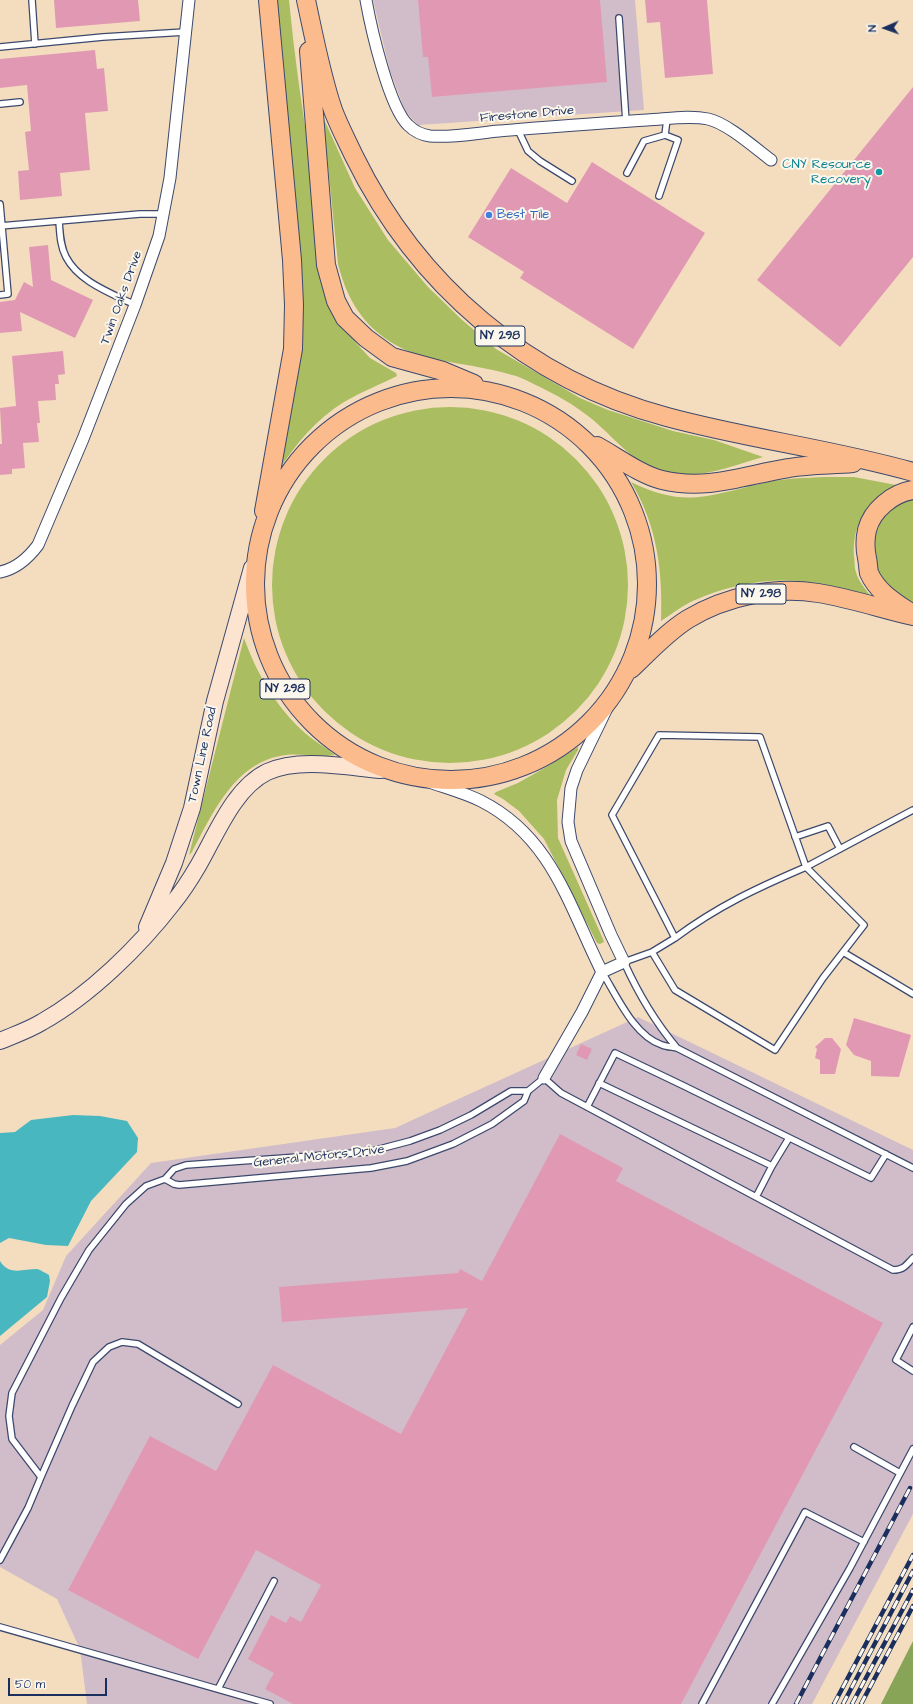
<!DOCTYPE html>
<style>
body{margin:0}
#map{position:relative;width:913px;height:1704px;overflow:hidden;background:#f4ddbf;font-family:"Architects Daughter",sans-serif}
canvas{display:block}
.north{position:absolute;left:865px;top:8px;width:40px;height:40px;-webkit-text-stroke:3px #fbf7ec;paint-order:stroke;rotate:268deg;font-size:11px;font-weight:700;line-height:16px;text-align:center;color:#1b2f5e}
.north::after{content:'';display:block;margin:auto;width:14px;height:18px;background:#1b2f5e;clip-path:polygon(50% 0,100% 100%,50% 72%,0 100%)}
.scale{position:absolute;left:8px;top:1678px;width:99px;height:18px;box-sizing:border-box;border:2px solid #1b2f5e;border-top:0;padding-left:5px;font-size:12px;line-height:14px;white-space:nowrap;color:#1b2f5e;-webkit-text-stroke:3px #fbf7ec;paint-order:stroke}
</style>
<div id="map">
<canvas width="913" height="1704"></canvas>
<div class="north">N</div>
<div class="scale">50 m</div>
</div>
<script>
const ctx = document.querySelector('canvas').getContext('2d');
ctx.lineJoin = 'round';
function paint(path, color) {
  ctx.fillStyle = color;
  ctx.fill(path, 'evenodd');
}
function stroke(path, color, width, dash) {
  ctx.strokeStyle = color;
  ctx.lineWidth = width;
  ctx.lineCap = dash ? 'butt' : 'round';
  ctx.setLineDash(dash || []);
  ctx.stroke(path);
}
function write(font, color, halo, rows, align = 'center') {
  ctx.font = font + ' "Architects Daughter",sans-serif';
  ctx.lineWidth = 4;
  ctx.setLineDash([]);
  ctx.textBaseline = 'middle';
  ctx.strokeStyle = halo;
  ctx.fillStyle = color;
  for (const [text, x, y, turn = 0] of rows) {
    ctx.save();
    ctx.translate(x, y);
    ctx.rotate((+turn || 0) * Math.PI / 180);
    ctx.textAlign = isNaN(turn) ? turn : align;
    if (halo) ctx.strokeText(text, 0, 0);
    ctx.fillText(text, 0, 0);
    ctx.restore();
  }
}
paint(new Path2D(`
 M373 0H635L644 110 418 125 405 111 390 71Z
 M638 1017 913 1150V1514L812 1704H87L80 1649 57 1599 0 1567V1345L43 1310 66 1256 151 1163 395 1128Z`), '#d1bdc9');
paint(new Path2D(`
 M277 0H289C299 107 320 214 338 320L357 344 370 358 396 373 397 376C379 385 361 392 344 402 316 419 296 444 278 471L302 338 303 303Z
 M323 117 355 188 388 240 428 287 461 319 496 349 580 398 608 410 673 431 714 440 763 457C731 466 698 481 663 472 630 463 611 432 584 413 569 401 539 386 521 378 515 375 507 374 501 372 463 362 418 362 386 339 359 320 346 295 338 264Z
 M272 585a178 178 0 1 1 356 0a178 178 0 1 1-356 0Z
 M825 477H854L896 485C868 503 852 522 854 556 855 561 854 567 856 572 858 581 867 591 872 598 857 594 841 589 826 585 782 575 735 582 695 600 683 605 672 614 661 621 663 571 657 525 631 482 686 509 709 495 764 483 784 478 805 478 825 477Z
 M913 499V602L897 597 878 576 872 544 879 523 884 516 891 509 900 504Z
 M244 638C257 674 276 707 305 733 314 741 325 747 335 755 320 758 302 753 286 755 235 761 213 813 192 852L189 855Z
 M578 747V750L566 770 557 800 558 838 603 939 604 942 600 944 597 943 544 839 519 811 503 799 494 794 496 792 518 783 548 766Z`), '#aabd61');
paint(new Path2D(`
 M913 1641V1704H881Z`), '#87a457');
paint(new Path2D(`
 M73 1115 100 1116 127 1121 138 1138 137 1152 91 1201 68 1246 46 1245 9 1238 0 1243V1133L15 1132 31 1120Z
 M0 1261C9 1276 23 1269 37 1269 41 1270 45 1273 49 1275L50 1281 47 1297 0 1336Z`), '#48b7c0');
paint(new Path2D(`
 M54 0H138L140 21 56 28Z
 M418 0H600L607 82 432 97 428 57H423Z
 M645 0H707L713 74 665 78 660 22 647 23Z
 M95 50 97 69 104 68 108 111 85 113 90 170 60 173 62 196 20 200 18 171 29 170 25 132 31 131 27 85 0 88V59Z
 M913 87V257L840 347 757 280Z
 M592 162 705 233 633 349 520 278 524 272 468 237 511 168 567 203Z
 M48 245 51 280 93 300 75 338 20 312 22 331 0 333V302L15 300 24 282 33 287 29 247Z
 M63 351 65 374 58 375 59 384H55L56 400 38 401 40 423H37L39 442 23 443 25 468 12 469V474L0 475V444H2L0 408 16 406 12 356Z
 M854 1018 911 1035 899 1077 871 1076V1061L854 1055 846 1045Z
 M825 1038H832L841 1049 835 1074H820V1060L815 1058 817 1049 815 1047Z
 M581 1044 592 1049 587 1060 576 1055Z
 M560 1134 623 1168 616 1181 883 1323 681 1704H293L265 1689 274 1673 248 1659 271 1615 286 1623 290 1616 301 1622 321 1585 256 1550 198 1659 68 1590 150 1436 216 1471 273 1365 401 1434 468 1308 282 1322 279 1287 458 1273 460 1269 482 1281Z`), '#e199b3');
const lane = new Path2D(`
 M32 0 35 44
 M619 18 626 122
 M0 47 103 37 185 32
 M0 104 20 102
 M518 130 528 151 540 161 572 181
 M627 173 644 141 665 135
 M659 196 678 140 665 135 667 119
 M0 204 8 294 0 295
 M59 221C60 233 60 246 66 257 79 282 111 293 135 305
 M0 226 140 214H164
 M795 837 828 826 840 849
 M675 938C718 906 757 888 806 867L760 737 659 735 612 815 675 938 652 952 624 962C638 993 655 1022 677 1048
 M652 952 675 990 775 1050 823 978 864 925 806 867 913 810
 M843 952 913 994
 M602 972C617 996 634 1036 662 1045 667 1047 673 1047 677 1048L913 1168
 M599 1083 772 1166 789 1138
 M528 1091H511L471 1115 440 1130 410 1141 368 1152 186 1165 174 1169 165 1179 174 1184 179 1185 371 1168 407 1161 453 1144 492 1124 524 1101 528 1091 544 1078 561 1093 893 1270C904 1270 906 1265 913 1258
 M587 1107 615 1053 682 1085 871 1178 886 1154
 M756 1197 772 1166
 M913 1327 896 1360 913 1371
 M854 1447 900 1473
 M41 1477 72 1406 93 1362 109 1347 122 1342 138 1344 238 1404
 M0 1560 28 1508 41 1477 12 1439 9 1416 12 1393 61 1298 89 1250 126 1204 146 1186 165 1179
 M0 1627 270 1704
 M218 1689 274 1581
 M702 1704 805 1512 864 1542
 M772 1704 850 1568 913 1449`);
const street = new Path2D(`
 M366 0C371 28 389 107 408 125 414 131 422 135 430 136 452 138 477 133 499 131 549 127 598 123 647 120 667 119 689 115 708 119 727 123 755 148 771 160
 M0 572C16 569 29 557 38 545L83 439 135 305 159 236 170 178 189 0
 M424 780C442 787 463 792 481 801 552 837 569 906 602 972
 M544 1078 582 1012 602 972 624 962 611 935 571 841 568 822 571 788 577 770 609 704`);
const secondary = new Path2D(`
 M147 927 174 863 192 808 215 701 252 568
 M0 1041C14 1035 29 1030 42 1022 90 995 139 947 173 903 182 892 191 878 198 866 216 835 234 788 267 772 299 757 346 767 381 770`);
const primary = new Path2D(`
 M306 0C314 37 321 75 333 110 339 126 347 141 354 156 417 285 528 380 667 417 748 439 832 449 913 472
 M309 51 326 265 336 301 345 318 366 338 392 357 443 371 474 384
 M255 584a196 196 0 1 1 392 0a196 196 0 1 1-392 0Z
 M597 446C617 457 641 475 662 480 707 491 745 475 789 468 810 464 832 465 853 463
 M264 511 293 349 294 305 292 260 268 0
 M908 611C893 601 877 591 869 573 868 568 868 562 867 558 865 549 865 539 867 530 872 510 893 493 913 490
 M631 669C649 652 667 632 688 619 726 596 775 586 818 593 850 598 882 609 913 616`);
stroke(lane, '#3c496d', 8);
stroke(street, '#3c496d', 13);
stroke(secondary, '#3c496d', 18);
stroke(primary, '#3c496d', 20);
stroke(lane, '#fff', 5.5);
stroke(street, '#fff', 11);
stroke(secondary, '#fde4d1', 16);
stroke(primary, '#fbbb8c', 18);
const rail = new Path2D(`
 M796 1704 910 1488
 M834 1704 913 1555
 M843 1704 913 1571
 M852 1704 913 1590
 M861 1704 913 1606`);
stroke(rail, '#1b2f5e', 4.5);
stroke(rail, '#fbf7ec', 3, [9]);
for (const [x, y, r, color] of [
 [879,172,4,"#0f9aa8"],
 [489,215,4,"#3f7fe0"]
]) {
  const dot = new Path2D();
  dot.arc(x, y, r, 0, 2 * Math.PI);
  ctx.fillStyle = color;
  ctx.fill(dot);
  stroke(dot, '#fbf7ec', 1.5);
}
for (const [x, y, w] of [
 [500,336,50],
 [761,594,50],
 [285,689,50]
]) {
  const box = new Path2D();
  box.roundRect(x - w / 2, y - 10, w, 20, 3);
  ctx.fillStyle = '#fbf7ec';
  ctx.fill(box);
  stroke(box, '#1b2f5e', 1);
}
write('bold 12px', '#1b2f5e', null, [
 ["NY 298",500,336],
 ["NY 298",761,594],
 ["NY 298",285,689]
]);
write('13px', '#1b2f5e', '#fbf7ec', [
 ["Firestone Drive",527,115,-5],
 ["Twin Oaks Drive",122,298,-70],
 ["Town Line Road",203,755,-78],
 ["General Motors Drive",319,1157,-6]
]);
write('13px', '#0d838f', '#fbf7ec', [
 ["CNY Resource",871,165],
 ["Recovery",871,180]
], 'right');
write('13px', '#366cbe', '#fbf7ec', [
 ["Best Tile",497,215]
], 'left');
</script>
